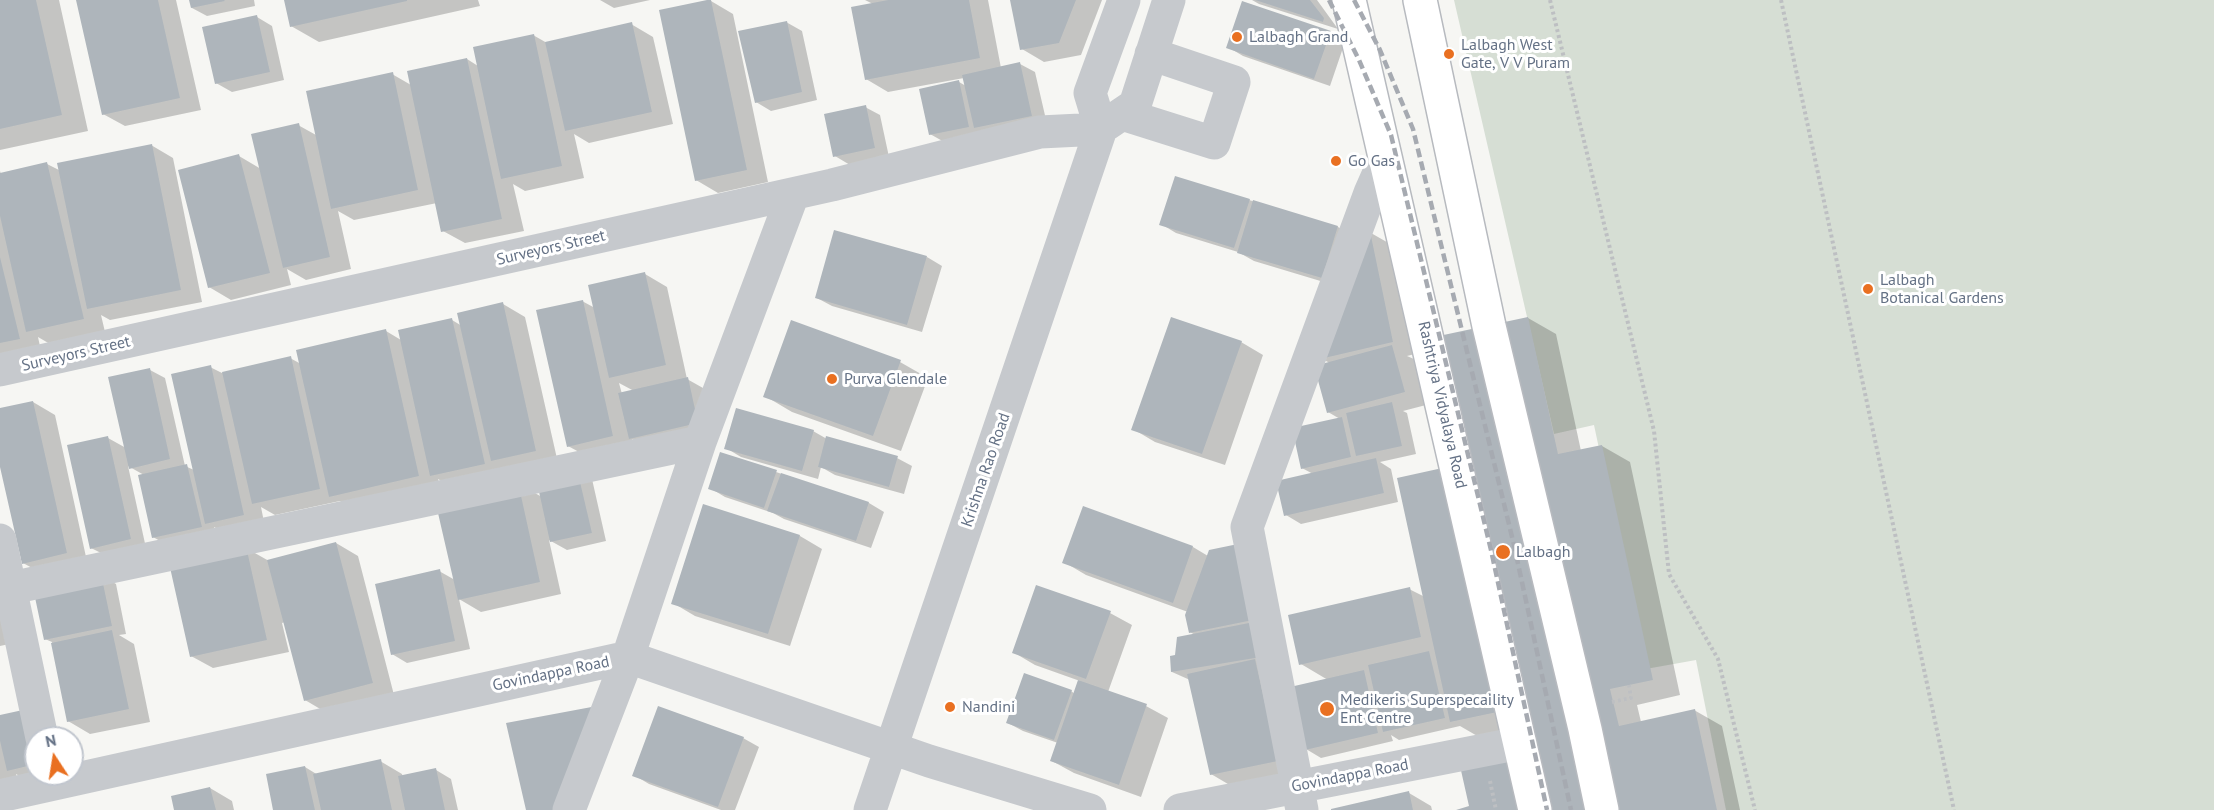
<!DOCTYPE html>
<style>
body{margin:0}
#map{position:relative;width:2214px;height:810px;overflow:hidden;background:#f6f6f3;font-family:"PT Sans",sans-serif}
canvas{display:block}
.north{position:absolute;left:24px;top:726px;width:60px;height:60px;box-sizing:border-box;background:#fff;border:2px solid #c1c6ce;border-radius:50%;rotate:348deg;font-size:16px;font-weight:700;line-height:24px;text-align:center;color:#647185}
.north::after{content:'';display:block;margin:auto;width:21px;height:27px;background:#e97021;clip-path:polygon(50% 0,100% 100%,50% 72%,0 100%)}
</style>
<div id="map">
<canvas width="2214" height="810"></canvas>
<div class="north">N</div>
</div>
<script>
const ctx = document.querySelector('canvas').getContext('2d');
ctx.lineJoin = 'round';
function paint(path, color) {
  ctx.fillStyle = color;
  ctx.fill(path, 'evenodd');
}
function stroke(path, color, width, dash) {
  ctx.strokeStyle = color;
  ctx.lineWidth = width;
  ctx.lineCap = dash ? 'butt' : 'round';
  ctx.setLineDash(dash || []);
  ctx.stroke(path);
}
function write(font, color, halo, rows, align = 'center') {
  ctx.font = font + ' "PT Sans",sans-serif';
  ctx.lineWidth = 6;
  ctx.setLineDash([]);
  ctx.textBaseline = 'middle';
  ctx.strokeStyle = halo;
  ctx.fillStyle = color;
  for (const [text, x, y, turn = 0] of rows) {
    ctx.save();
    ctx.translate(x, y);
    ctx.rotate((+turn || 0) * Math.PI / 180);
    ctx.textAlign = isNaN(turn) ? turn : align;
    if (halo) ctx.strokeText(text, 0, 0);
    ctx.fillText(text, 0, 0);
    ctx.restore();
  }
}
paint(new Path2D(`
 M1454 0H2214V810H1726L1696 660 1646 669 1594 425 1554 434Z`), '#d6ded4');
paint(new Path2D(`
 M0 0H59L88 131 0 150Z
 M78 0H176L201 110 125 126 103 114Z
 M190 0H254L255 6 207 16 192 8Z
 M285 0H478L480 6 319 42 291 26Z
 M600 0H650L614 8Z
 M865 0H988L1001 68 1020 64 1035 72 1047 124 946 143 930 134 959 82 966 86 964 78 888 92 866 79 873 4Z
 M1011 0H1102L1081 55 1044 62 1022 49Z
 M1252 0H1317L1338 29 1259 4Z
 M711 1 733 14 768 182 718 193 696 180Z
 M257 17 272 26 284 80 232 92 216 83Z
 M786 22 802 31 817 100 771 111 756 102Z
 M631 24 653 37 673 124 589 143 574 134 584 178 525 191 513 184 524 231 465 243 443 231 437 203 354 220 338 211 351 269 306 280 287 269 291 285 231 300 209 287 239 156 261 169 298 125 316 135 392 74 411 85 467 59 478 66 533 35 547 43Z
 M1330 33 1345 42 1330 86 1243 56 1228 47Z
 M865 107 880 115 889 157 850 165 835 156Z
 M151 145 173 158 202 302 110 320 101 315 105 332 50 344 38 337 41 351 0 360V171L1 174 47 164 61 171Z
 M1249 200 1338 227 1353 236 1337 286 1254 261 1238 252 1176 233 1161 224Z
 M1371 233 1392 245 1415 354 1407 356 1414 359 1426 405 1403 411 1407 413 1416 454 1380 462 1391 469 1398 502 1301 524 1286 515 1313 474 1302 468 1340 419 1328 412 1330 363 1322 359Z
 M927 257 942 266 922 332 832 306 817 298Z
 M645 274 667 287 687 379 703 388 713 432 645 447 632 439 634 449 590 458 568 446 582 301 595 308ZM619 383 634 391 622 394Z
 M503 304 525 317 558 463 454 488 438 479 441 489 352 508 340 501 275 515 261 507 265 527 228 535 214 527 216 535 169 546 153 537 144 475 128 466 146 548 107 556 91 548 108 438 126 448 150 370 165 378 185 466 194 470 210 367 222 373 290 358 301 364 386 331 401 340 452 320 462 326Z
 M1528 318 1556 334 1581 451 1602 446 1630 462 1680 695 1637 705 1641 722 1694 710 1722 726 1740 810H1458L1471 807 1479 737 1460 726 1399 740 1391 735 1393 741 1321 758 1306 749 1328 680 1301 664 1409 589 1425 597 1449 468Z
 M792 322 900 362 928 378 901 451 792 412 765 396Z
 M1241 342 1263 355 1225 465 1155 442 1133 429Z
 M33 402 55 415 88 566 45 575 23 563 0 461V410Z
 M813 431 827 439 897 458 912 466 904 494 835 475 821 467 818 479 741 457 726 448Z
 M776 472 869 503 884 512 871 548 784 519 773 513 725 497 710 488Z
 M592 479 606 541 567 550 549 540 561 594 481 612 459 599 470 649 407 663 392 654 439 571 455 580 517 483 542 497Z
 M704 506 800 536 822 549 790 646 695 616 673 603Z
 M1084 508 1193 547 1208 556 1238 546 1299 773 1233 787 1211 774 1190 680 1172 672 1176 657 1195 635 1190 632 1188 612 1086 575 1064 562Z
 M336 543 358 556 394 695 327 713 305 700 285 622 282 623 289 652 213 668 191 656 246 548 269 561Z
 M0 552 28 640 0 646Z
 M101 575 116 584 126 634 119 635 134 644 150 722 90 734 68 721 52 642 45 639Z
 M1110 613 1132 625 1108 692 1146 706 1168 718 1141 797 1074 773 1052 761 1058 743 1023 731 1008 723 1071 691 1075 694 1080 681 1035 665 1013 652Z
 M0 717 36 738V774L23 778 16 774 17 779 0 782Z
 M743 738 759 747 735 810H721L649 784 634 775Z
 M380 761 402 774 403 777 436 770 451 779 458 810H275L305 767 318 775Z
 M210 788 232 801 234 810H175Z
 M1409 793 1431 806 1432 810H1333Z`), '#0003');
paint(new Path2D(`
 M0 0H36L62 115 0 129Z
 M76 0H158L180 98 102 115Z
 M189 0H224L225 1 191 8Z
 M284 0H407V1L290 27Z
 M707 0H711L747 170 695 181 659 10Z
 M888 0H969L980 58 865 80 851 7Z
 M1010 0H1076L1059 43 1020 50Z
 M1255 0H1310L1324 18 1323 22Z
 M1242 1 1331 31 1314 79 1226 48Z
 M257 15 270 72 215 84 202 27Z
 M787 21 802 92 755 103 738 31Z
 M632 22 652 112 565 131 545 42Z
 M534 34 562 166 501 179 473 47Z
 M467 58 502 219 441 232 407 71Z
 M1020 62 1032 116 974 128 962 75Z
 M393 72 418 190 331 209 306 91Z
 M959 80 969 127 929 135 919 89Z
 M866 105 875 148 833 157 824 114Z
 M299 123 330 257 283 268 251 134Z
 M152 144 181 290 87 309 57 163Z
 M239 154 270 273 208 288 178 170Z
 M47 162 84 319 26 332 0 216V173Z
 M1175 176 1250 199 1234 248 1159 225Z
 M1253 200 1338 226 1322 278 1237 253Z
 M834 230 927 256 907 325 815 298Z
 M1370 231 1393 342 1320 359Z
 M0 257 20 339 0 343Z
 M645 272 666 365 609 378 588 285Z
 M583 300 613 436 567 447 536 310Z
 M503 302 536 451 491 461 457 313Z
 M1171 317 1242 341 1202 454 1131 430Z
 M1528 317 1558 454 1602 445 1653 680 1610 689 1619 726 1695 709 1717 810H1456L1469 806 1460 766 1511 755 1502 711 1450 722 1397 478 1447 467 1420 340Z
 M452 318 485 464 430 476 398 330Z
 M791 320 901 360 873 436 763 397Z
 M386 329 419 476 329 497 296 350Z
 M1392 345 1405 392 1327 413 1314 366Z
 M291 356 320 489 252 504 222 372Z
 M211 365 244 515 205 524 171 374Z
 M150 368 170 459 129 469 108 377Z
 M688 377 698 423 629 439 618 393Z
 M33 401 67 553 22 564 0 467V408Z
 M1392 402 1402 446 1356 456 1346 413Z
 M736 408 814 430 802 471 724 449Z
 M1342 417 1351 457 1301 469 1292 428Z
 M108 436 131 539 90 549 67 445Z
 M826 436 898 456 889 487 818 467Z
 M720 452 777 470 764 508 708 489Z
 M1376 458 1384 493 1284 516 1276 481Z
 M187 464 202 527 152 538 138 475Z
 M577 469 592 533 550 542 536 478Z
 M781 473 869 502 856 541 767 511Z
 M518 482 540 582 458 600 435 500Z
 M703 504 800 535 768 634 671 604Z
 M1083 506 1193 546 1173 603 1062 563Z
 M336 542 373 683 304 701 267 560Z
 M1238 544 1253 620 1189 633 1185 615 1209 550Z
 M246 546 267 640 190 657 169 563Z
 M440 569 455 641 391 655 375 584Z
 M101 574 112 626 44 640 33 588Z
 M1036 585 1111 611 1086 679 1012 653Z
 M1410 587 1421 637 1299 665 1288 615Z
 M1254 622 1261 657 1171 672 1170 656 1175 655 1177 637Z
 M112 630 129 709 67 722 51 643Z
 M1429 651 1445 718 1383 732 1368 665Z
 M1255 659 1278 761 1210 775 1187 674Z
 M1364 670 1378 733 1305 750 1290 687Z
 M1024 673 1072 690 1054 740 1006 723Z
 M1078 680 1147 704 1119 785 1050 761Z
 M597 706 555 810H526L506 723Z
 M658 706 744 737 718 807 632 776Z
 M32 708 36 738V764L7 771 0 741V715Z
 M381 759 392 810H321L313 774Z
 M305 766 315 810H273L266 774Z
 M436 768 445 810H405L398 776Z
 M210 787 216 810H174L171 796Z
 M1409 791 1413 810H1331V809Z`), '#aeb5bb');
const major = new Path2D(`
 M1349 0 1535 810
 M1420 0 1489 326 1585 729 1602 810`);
stroke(major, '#b7babf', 36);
stroke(new Path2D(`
 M1550 0 1654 431 1669 574 1718 659 1755 810
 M1781 0 1954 810
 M1612 702 1631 698 1629 685
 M1490 781 1496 810`), '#bdbfc2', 4, [3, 3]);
stroke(new Path2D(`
 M1122 114 1214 143 1234 82 1151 54
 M1107 124 1135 105 1169 0
 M0 370 832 185 1040 132 1101 129
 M0 540 42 738
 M11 588 700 442
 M0 796 628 657 929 761 1090 810
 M569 810 628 657 700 442 793 194
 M870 810 1101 129 1090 93 1124 0
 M1180 810 1520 743
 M1302 810 1247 527 1370 193 1385 159`), '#c6c9cd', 33);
stroke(major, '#fff', 33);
stroke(new Path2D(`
 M1329 0 1359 60 1391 135 1491 550 1547 810
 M1354 0 1380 50 1413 129 1514 545 1571 810`), '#a6aab1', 4.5, [9, 4.5]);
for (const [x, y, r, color] of [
 [1237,37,6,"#e97021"],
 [1449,54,6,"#e97021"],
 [1336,161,6,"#e97021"],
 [1868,289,6,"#e97021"],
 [832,379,6,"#e97021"],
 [1503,552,8,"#e97021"],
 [950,707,6,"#e97021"],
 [1327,709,8,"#e97021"]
]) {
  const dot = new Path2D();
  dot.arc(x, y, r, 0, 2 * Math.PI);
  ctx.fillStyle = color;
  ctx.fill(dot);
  stroke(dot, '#fff', 2);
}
write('16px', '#647185', '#fff', [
 ["Lalbagh Grand",1249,37],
 ["Lalbagh West",1461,45],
 ["Gate, V V Puram",1461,63],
 ["Go Gas",1348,161],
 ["Lalbagh",1880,280],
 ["Botanical Gardens",1880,298],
 ["Purva Glendale",844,379],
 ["Lalbagh",1516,552],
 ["Medikeris Superspecaility",1340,700],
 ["Ent Centre",1340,718],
 ["Nandini",962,707]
], 'left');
write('16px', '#647185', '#fff', [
 ["Surveyors Street",551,248,-13],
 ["Surveyors Street",76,354,-13],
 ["Rashtriya Vidyalaya Road",1442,405,77],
 ["Krishna Rao Road",986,470,-71],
 ["Govindappa Road",551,674,-12],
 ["Govindappa Road",1350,776,-11]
]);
</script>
